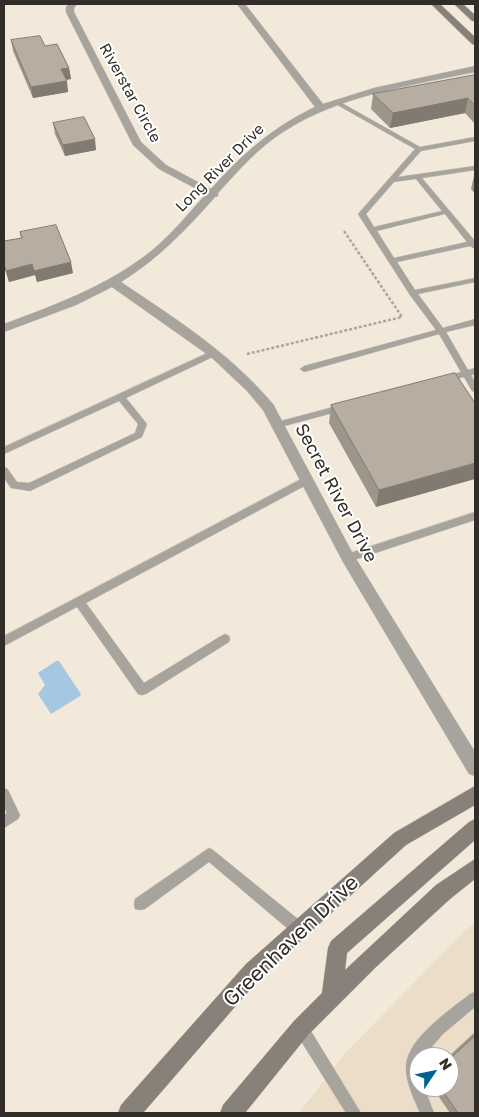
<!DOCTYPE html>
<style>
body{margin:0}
#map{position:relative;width:479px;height:1117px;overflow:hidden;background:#f2e9db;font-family:"Golos Text",sans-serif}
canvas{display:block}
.frame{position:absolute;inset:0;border:5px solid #312d28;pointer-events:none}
.north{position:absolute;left:409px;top:1047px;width:50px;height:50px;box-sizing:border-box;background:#fff;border:1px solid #adaba9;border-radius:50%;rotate:56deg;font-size:14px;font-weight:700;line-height:20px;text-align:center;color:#312d28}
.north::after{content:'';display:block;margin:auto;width:18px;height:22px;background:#016393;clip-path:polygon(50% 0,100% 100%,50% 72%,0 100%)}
</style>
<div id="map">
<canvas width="479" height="1117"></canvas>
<div class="frame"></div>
<div class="north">N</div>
</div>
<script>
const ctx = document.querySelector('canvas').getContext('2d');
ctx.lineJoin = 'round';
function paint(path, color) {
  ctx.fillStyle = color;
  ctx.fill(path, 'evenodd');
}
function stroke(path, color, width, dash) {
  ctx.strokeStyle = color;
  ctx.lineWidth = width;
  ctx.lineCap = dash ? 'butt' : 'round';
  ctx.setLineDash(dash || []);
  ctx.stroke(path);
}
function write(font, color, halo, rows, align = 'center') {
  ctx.font = font + ' "Golos Text",sans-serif';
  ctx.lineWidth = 4;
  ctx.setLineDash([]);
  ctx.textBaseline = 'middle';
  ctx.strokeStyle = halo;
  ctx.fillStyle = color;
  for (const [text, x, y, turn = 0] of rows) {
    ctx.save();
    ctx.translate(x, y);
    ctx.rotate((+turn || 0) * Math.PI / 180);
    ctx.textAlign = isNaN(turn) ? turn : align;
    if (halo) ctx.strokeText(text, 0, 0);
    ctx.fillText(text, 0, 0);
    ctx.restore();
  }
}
paint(new Path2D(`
 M475 923V1113H299L347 1051 464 932ZM419 1057H449V1087H419Z`), '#ebddc8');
paint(new Path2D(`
 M56 661H59L81 694 80 696 51 714 38 694 45 685 38 673Z`), '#a4c8e1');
const lane = new Path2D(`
 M334 101H338L420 147 475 137V141L421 151 398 177 475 166V170L422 178 475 241V249L470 246 397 262 415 290 475 278V282L418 294 443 328 475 319V325L446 332 468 370 475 368V374L471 375 475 382V392L472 391 464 377 445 382 442 381 441 379 442 377 461 372 439 334 304 372 300 369 304 366 436 330 410 295 358 214 415 149 334 103ZM416 179 442 211 374 227 366 214 394 182ZM445 214 467 242 394 258 377 231Z
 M214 350 218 353 217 355 126 398 147 424 142 437 30 491 11 488 4 478V467L7 468 17 482 29 483 135 433 138 424 119 401 4 454V447Z
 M341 405 344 406 345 408 344 410 277 428 273 425 277 422Z
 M307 476 312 480 310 483 86 603 144 683 221 636 225 634 229 636 230 639 229 642 146 694 142 695 138 694 77 607 4 646V636Z
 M475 512V520L348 562 344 561 343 558 344 555Z
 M4 788 8 790 20 815 18 819 4 828V815L7 813 4 807Z
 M209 848 213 850 304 924 305 929 304 934 299 935 294 934 209 862 145 909 140 910 135 909 134 904 135 899Z
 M475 992V1007L443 1034 423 1057H419V1087H424L434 1113H420C414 1099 405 1081 406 1065 409 1037 450 1010 470 994Z
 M301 1021 306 1023 361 1113H346L296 1033 294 1028 296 1023Z`);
const street = new Path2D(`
 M69 4H77L74 8V12L141 142 166 165 211 189C242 154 273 127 315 107L237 4H245L323 104 374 88 475 66V72C409 86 340 95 283 132 258 148 238 171 218 193V196L215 197C186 230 158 259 121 282 176 319 230 353 273 404L353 554 475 752V776L469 774 343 562 263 410 247 391 211 357 112 287 76 305 4 332V324C55 305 107 286 150 252 171 235 188 214 206 194L159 169 133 145 66 12V7Z`);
const secondary = new Path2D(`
 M431 4H440L475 37V45L472 44Z
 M454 4H463L475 15V21H472Z
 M475 786V805L406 845 260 978 143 1113H118L121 1105 246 964 394 833Z
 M475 819V840L347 953 345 970 436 885 475 859V879L450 899 376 967 308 1035 245 1113H220L223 1105 294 1021 322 993 328 948 331 941 469 822Z`);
stroke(lane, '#cfc7bb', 1);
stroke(street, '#cfc7bb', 1);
stroke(secondary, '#cfc7bb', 1);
stroke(new Path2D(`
 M247 354 402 317 344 231`), '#ada69b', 2.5, [3, 2]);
paint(lane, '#a7a39d');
paint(street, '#a7a39d');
paint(secondary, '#878179');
paint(new Path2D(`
 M11 40 45 46 69 68 71 79 66 80 68 92 33 98 13 51Z
 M475 75V124L465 113 390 128 371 109 373 94Z
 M53 123 96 150 65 156 55 134Z
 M475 171V199L474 197 475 194 471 189Z
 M20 232 73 273 37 282 35 275 9 282 4 266V241L21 238Z
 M455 373 376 507 329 423 331 405Z
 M475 1032V1113H450L432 1087H449V1057H448Z`), '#9d968a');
paint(new Path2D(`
 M69 68 71 79 63 80 61 69Z
 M67 81 68 92 33 98 31 87Z
 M468 98 465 113 390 128 393 113Z
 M95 139 96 150 65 156 63 145Z
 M71 262 73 273 37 282 34 271Z
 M32 264 35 275 9 282 6 271Z
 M475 463V479L376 507 379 490Z`), '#807a71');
const building = new Path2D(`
 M40 36 45 46 57 44 69 68 61 69 67 81 31 87 11 40Z
 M475 75V106L468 98 393 113 373 94Z
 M84 117 95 139 63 145 53 123Z
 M56 225 71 262 34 271 32 264 6 271 4 264V241L22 238 20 232Z
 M455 373 475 403V463L379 490 331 405Z
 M475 1036V1113H458L440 1087H449V1060Z`);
paint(building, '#b7aea1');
stroke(building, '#807a71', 1);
write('15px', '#312d28', '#fff', [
 ["Riverstar Circle",130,93,61],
 ["Long River Drive",220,168,-45]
]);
write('18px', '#312d28', '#fff', [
 ["Secret River Drive",336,493,62]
]);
write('21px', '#312d28', '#fff', [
 ["Greenhaven Drive",291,941,-44]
]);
</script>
